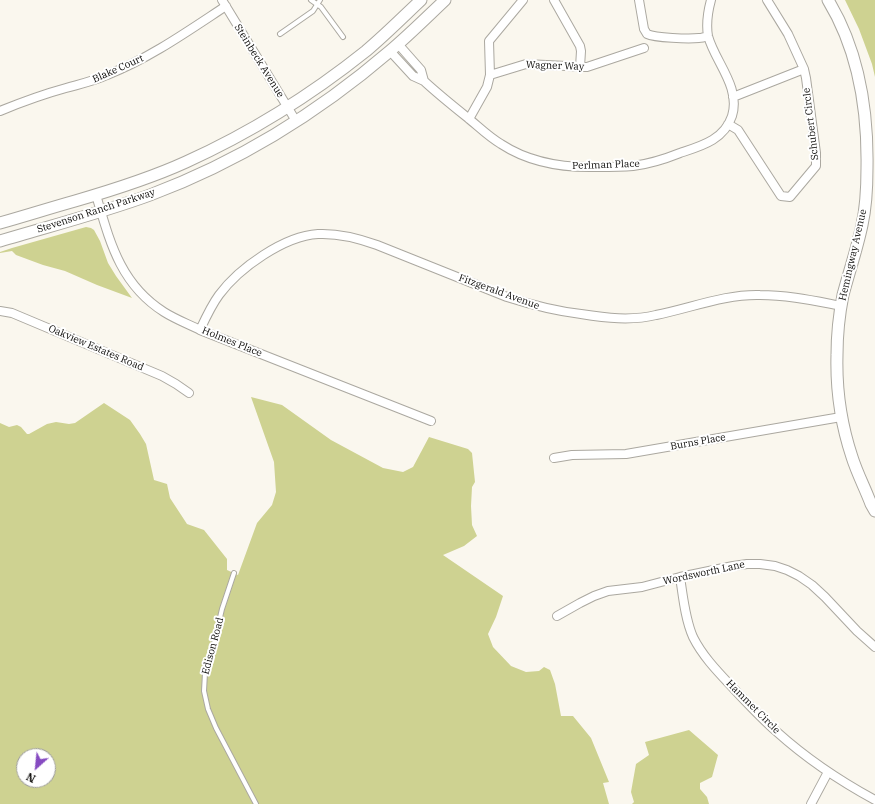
<!DOCTYPE html>
<style>
body{margin:0}
#map{position:relative;width:875px;height:804px;overflow:hidden;background:#faf7ee;font-family:"IBM Plex Serif",serif}
canvas{display:block}
.north{position:absolute;left:16px;top:748px;width:40px;height:40px;box-sizing:border-box;background:#fff;border:1px solid #9e9d9d;border-radius:50%;rotate:207deg;font-size:11px;font-weight:700;line-height:16px;text-align:center;color:#0c0b09}
.north::after{content:'';display:block;margin:auto;width:14px;height:18px;background:#864bc1;clip-path:polygon(50% 0,100% 100%,50% 72%,0 100%)}
</style>
<div id="map">
<canvas width="875" height="804"></canvas>
<div class="north">N</div>
</div>
<script>
const ctx = document.querySelector('canvas').getContext('2d');
ctx.lineJoin = 'round';
function paint(path, color) {
  ctx.fillStyle = color;
  ctx.fill(path, 'evenodd');
}
function stroke(path, color, width, dash) {
  ctx.strokeStyle = color;
  ctx.lineWidth = width;
  ctx.lineCap = dash ? 'butt' : 'round';
  ctx.setLineDash(dash || []);
  ctx.stroke(path);
}
function write(font, color, halo, rows, align = 'center') {
  ctx.font = font + ' "IBM Plex Serif",serif';
  ctx.lineWidth = 4;
  ctx.setLineDash([]);
  ctx.textBaseline = 'middle';
  ctx.strokeStyle = halo;
  ctx.fillStyle = color;
  for (const [text, x, y, turn = 0] of rows) {
    ctx.save();
    ctx.translate(x, y);
    ctx.rotate((+turn || 0) * Math.PI / 180);
    ctx.textAlign = isNaN(turn) ? turn : align;
    if (halo) ctx.strokeText(text, 0, 0);
    ctx.fillText(text, 0, 0);
    ctx.restore();
  }
}
paint(new Path2D(`
 M845 0H875V77L872 64 859 29Z
 M86 227 91 228 94 230 100 241 108 263 116 276 132 298 97 285 65 271 43 265 16 255 12 251 0 253V252L12 248Z
 M251 397 282 405 331 440 383 468 403 472 413 467 429 437 468 449 472 453 475 482 472 487 471 506 472 525 477 536 464 546 443 555 503 596 496 617 488 634 493 647 511 666 526 672 539 671 544 667 550 670 555 684 561 716H573L591 738 609 782 603 783 609 804H0V423L9 427 17 425 21 427 27 434H29L47 424 56 422 69 424 75 423 104 403 130 420 140 434 146 444 154 480 167 484 170 498 187 524 204 530 227 559V570L238 575 257 523 272 505 276 492 274 462ZM24 756H48V780H24Z
 M689 730 718 755 712 777 700 783V789L707 797 709 804H632L634 802 631 792 636 764 649 755 645 742Z`), '#ced291');
const lane = new Path2D(`
 M311 0 321 7 343 37
 M280 34 313 11 320 0
 M234 573 222 609 214 643 207 664 205 673 204 691 208 709 216 728 256 804`);
const street = new Path2D(`
 M222 0 296 121
 M554 0 580 46 581 51 580 67
 M639 0 644 29 647 34C655 38 689 39 699 38 702 38 705 37 708 36
 M398 44 421 70 424 81
 M390 51 413 76 424 81C438 94 453 106 468 118 479 127 489 137 501 144 530 163 563 168 597 167 609 167 621 167 633 166 649 164 665 159 680 153 701 146 724 140 732 116 741 87 715 62 708 36 706 24 708 11 711 0
 M490 75 489 41 523 0
 M733 97 804 69
 M0 111C22 102 44 94 66 88 80 84 94 81 107 75 150 58 188 31 226 6
 M469 119 487 87 490 75 526 64 587 67 644 48
 M728 124 738 130 781 196 790 197 816 166V153L806 78 804 69 788 34 767 0
 M96 195C110 242 120 284 164 312 175 319 188 324 200 330L431 421
 M0 311 12 313 162 376 176 384 189 393
 M200 330C206 317 211 306 219 295 239 268 284 236 318 234 339 233 358 238 377 245L507 297C532 305 555 311 581 314 606 318 631 321 656 315 691 308 725 294 760 295 788 295 815 301 842 306
 M554 458 572 455 626 454 841 417
 M680 577C683 596 685 619 693 637 703 657 719 673 734 689 748 704 762 719 777 732 807 759 840 781 875 800
 M557 616 580 603 594 596 608 591 642 587 680 577 733 566 747 564H760L775 566 787 570 799 576 812 585 825 597 857 631 875 647
 M811 804 828 772`);
const secondary = new Path2D(`
 M828 0C859 51 868 110 867 168 867 187 866 207 862 225 857 249 849 272 843 295 839 315 837 336 837 355 836 390 841 424 852 457 857 473 865 488 871 504L875 511
 M0 223C25 216 50 208 75 201 113 190 151 178 186 162 250 133 311 95 366 51 385 35 403 17 421 0
 M0 241C50 226 101 213 150 195 238 162 319 112 390 51 409 35 427 17 445 0`);
stroke(lane, '#aba8a0', 6);
stroke(street, '#aba8a0', 10);
stroke(secondary, '#aba8a0', 13);
stroke(lane, '#fff', 4);
stroke(street, '#fff', 8);
stroke(secondary, '#fff', 11);
write('10px', '#0c0b09', '#fff', [
 ["Steinbeck Avenue",259,61,58],
 ["Wagner Way",555,66,2],
 ["Blake Court",118,69,-24],
 ["Schubert Circle",811,124,-97],
 ["Perlman Place",606,165,-2],
 ["Stevenson Ranch Parkway",96,211,-18],
 ["Hemingway Avenue",853,255,-77],
 ["Fitzgerald Avenue",499,292,20],
 ["Holmes Place",232,342,22],
 ["Oakview Estates Road",96,348,23],
 ["Burns Place",698,442,-10],
 ["Wordsworth Lane",704,573,-12],
 ["Edison Road",213,646,-75],
 ["Hammet Circle",753,707,45]
]);
</script>
